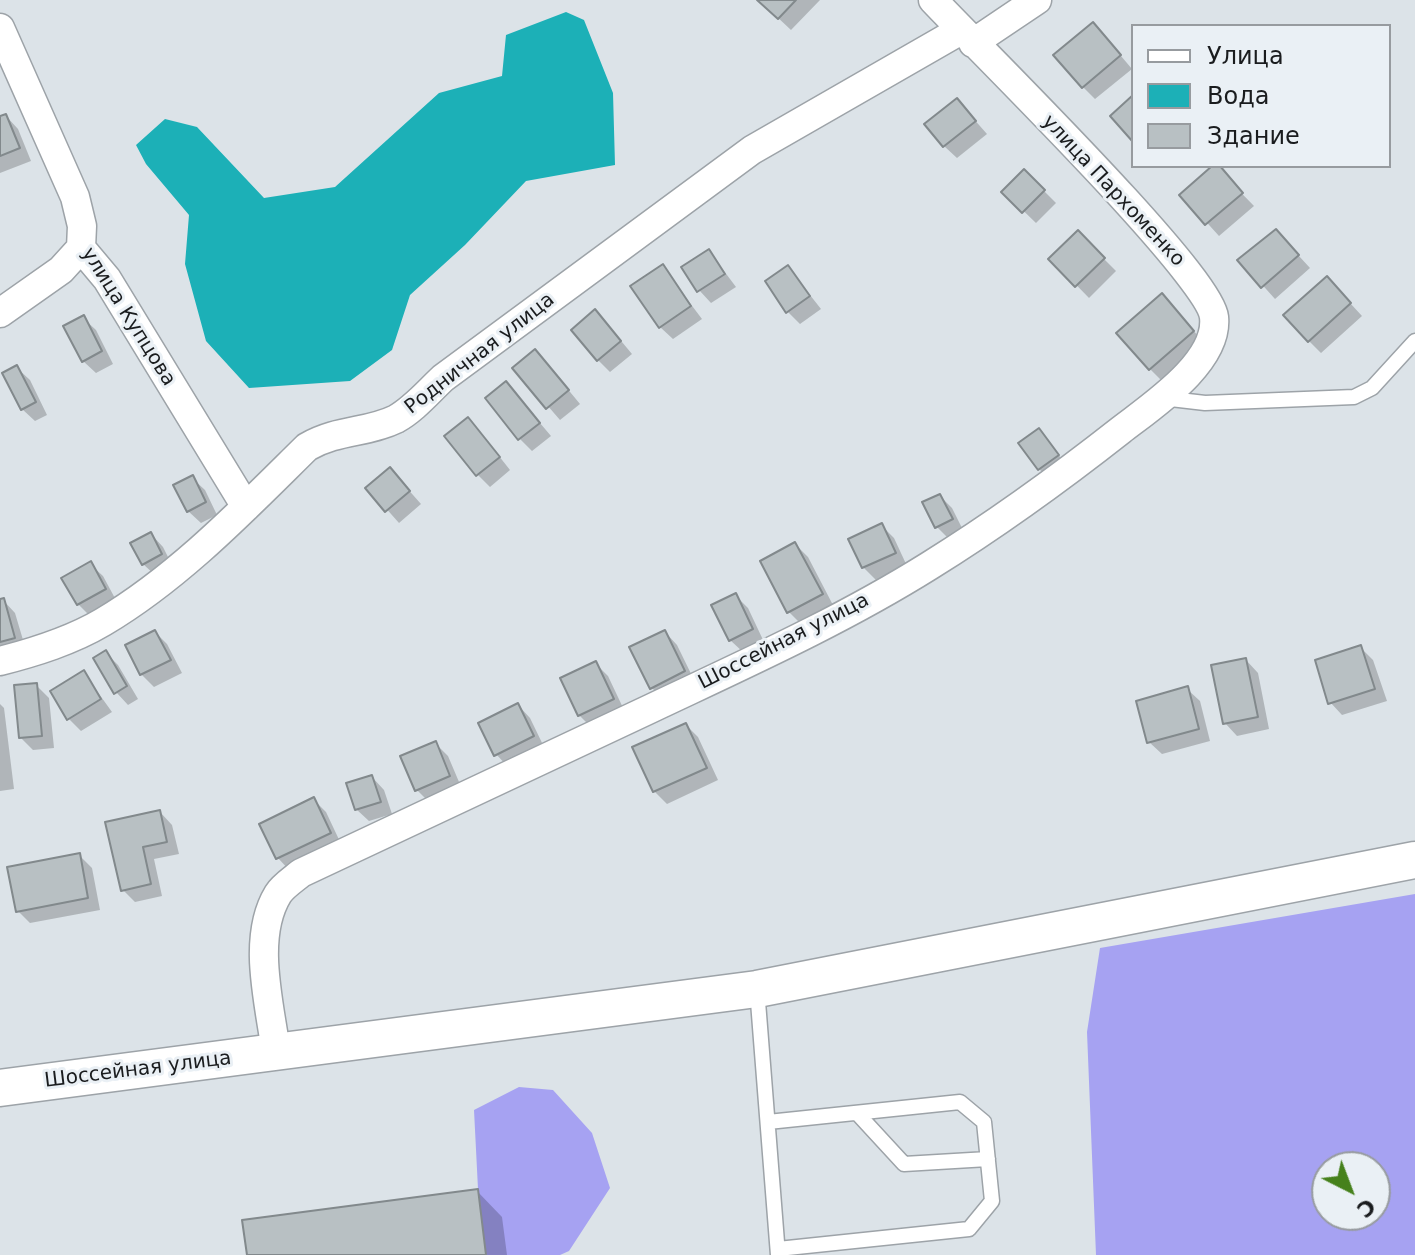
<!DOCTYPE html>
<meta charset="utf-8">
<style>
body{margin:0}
#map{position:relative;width:1415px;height:1255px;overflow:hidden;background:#dce3e8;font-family:"DejaVu Sans",sans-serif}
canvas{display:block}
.legend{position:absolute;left:1131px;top:24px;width:260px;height:144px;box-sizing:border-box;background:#eaf0f5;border:2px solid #979b9f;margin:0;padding:10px 14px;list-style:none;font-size:24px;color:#1a1c1e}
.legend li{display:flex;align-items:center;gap:16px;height:40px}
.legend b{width:40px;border:2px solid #979b9f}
.north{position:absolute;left:1311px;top:1151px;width:80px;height:80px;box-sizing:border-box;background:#eaf0f5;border:2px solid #979b9f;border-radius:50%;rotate:138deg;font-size:22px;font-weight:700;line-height:32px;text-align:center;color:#1a1c1e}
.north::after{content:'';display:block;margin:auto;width:28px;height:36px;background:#46811c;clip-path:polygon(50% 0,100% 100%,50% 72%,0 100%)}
</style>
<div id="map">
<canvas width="1415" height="1255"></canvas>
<ul class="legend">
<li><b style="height:10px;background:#fff"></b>Улица</li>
<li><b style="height:22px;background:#1cb0b7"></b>Вода</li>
<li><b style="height:22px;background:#b8c0c3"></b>Здание</li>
</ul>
<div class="north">С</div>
</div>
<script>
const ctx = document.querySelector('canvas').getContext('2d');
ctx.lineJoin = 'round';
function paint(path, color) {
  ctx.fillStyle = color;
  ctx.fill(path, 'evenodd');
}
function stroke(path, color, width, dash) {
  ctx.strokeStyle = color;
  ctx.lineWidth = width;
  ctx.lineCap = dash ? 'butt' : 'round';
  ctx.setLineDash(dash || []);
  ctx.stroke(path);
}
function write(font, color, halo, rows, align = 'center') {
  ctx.font = font + ' "DejaVu Sans",sans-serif';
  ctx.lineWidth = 6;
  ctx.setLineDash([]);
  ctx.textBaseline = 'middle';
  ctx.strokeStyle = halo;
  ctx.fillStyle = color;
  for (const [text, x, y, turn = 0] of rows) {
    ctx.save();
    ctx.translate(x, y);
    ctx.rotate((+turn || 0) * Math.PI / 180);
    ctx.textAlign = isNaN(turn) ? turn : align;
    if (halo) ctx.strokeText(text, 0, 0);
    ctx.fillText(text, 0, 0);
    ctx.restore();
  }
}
paint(new Path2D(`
 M1415 894V1255H1096L1087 1032 1100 948ZM1327 1167H1375V1215H1327Z
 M519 1087 553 1090 592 1133 610 1188 569 1251 560 1255H486L478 1189 474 1110Z`), '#a6a2f2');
paint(new Path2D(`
 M566 12 584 20 613 93 615 165 526 181 465 245 410 295 392 350 350 381 249 388 206 341 185 264 189 215 146 164 136 145 165 119 197 127 264 198 335 187 439 93 502 76 506 35Z`), '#1cb0b7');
paint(new Path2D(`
 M759 0H820L791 30Z
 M1105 37 1132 69 1095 99 1083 87Z
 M957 100 987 134 957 158 944 146Z
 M6 116 18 129 31 161 0 173V118Z
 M1215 166 1254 206 1219 236 1182 195Z
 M1024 171 1056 203 1036 223 1004 192Z
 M1078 233 1116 271 1089 298 1051 259Z
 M1288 244 1310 268 1275 299 1240 260Z
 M709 251 736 287 711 303 699 290Z
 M662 266 702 319 673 339 660 327Z
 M788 267 821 309 800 324 787 311Z
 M1339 291 1362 316 1321 353 1309 341Z
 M1174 308 1205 344 1162 381 1150 369Z
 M83 318 96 330 113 364 96 373 83 361Z
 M607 324 632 354 610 372 598 360Z
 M547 364 580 404 560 420 515 368Z
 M17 368 30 380 47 415 35 421 22 409Z
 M506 383 551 436 532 451 520 439Z
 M1039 431 1070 469 1052 481 1039 469Z
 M480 432 510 470 490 487 477 474Z
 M390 469 421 504 399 523 368 488Z
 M192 478 205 490 217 515 201 523 188 511Z
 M940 496 952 508 964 532 949 539 937 527Z
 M881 525 894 538 907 566 876 580 863 567Z
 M151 534 163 547 173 567 156 576 143 564Z
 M795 544 808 557 834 607 801 624 789 612Z
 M90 564 103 576 117 602 91 617 78 604 64 578Z
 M735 595 748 608 764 642 743 652 730 640Z
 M3 600 15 613 26 650 0 658V601Z
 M155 632 167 644 182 673 154 687 141 674Z
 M665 632 677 645 696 684 664 700 651 687Z
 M1361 648 1373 660 1387 701 1342 715 1330 702Z
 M106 653 118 665 138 699 128 705 116 692Z
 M1246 660 1258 673 1269 729 1237 736 1225 723Z
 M596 664 608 676 625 712 592 728 579 715Z
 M84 673 112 712 81 731 69 719Z
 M36 685 49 698 54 748 33 750 20 737Z
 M1187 689 1200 701 1210 741 1162 754 1149 742Z
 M0 704 4 708 14 789 0 791Z
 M518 705 530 718 545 749 508 767 496 754Z
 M686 725 698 737 718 780 667 804 654 791Z
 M435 743 448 756 462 789 429 802 417 790Z
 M372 777 384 790 392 814 369 821 356 809Z
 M314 800 326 812 342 846 290 871 278 858 262 824Z
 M160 812 172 825 179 854 154 859 162 896 135 902 123 890Z
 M79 855 92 868 100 910 30 923 18 911Z
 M477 1191 502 1217 507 1255H249Z`), '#0003');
const building = new Path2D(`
 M757 0H796L778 19Z
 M1093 22 1121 55 1082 88 1053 55Z
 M1133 95V142L1110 116Z
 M957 98 976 121 943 147 924 124Z
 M6 114 20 148 0 156V116Z
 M1212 166H1220L1243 193 1205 225 1179 195Z
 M1024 169 1045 190 1022 213 1001 192Z
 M1276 229 1299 255 1261 288 1237 260Z
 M1078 230 1105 258 1075 287 1048 259Z
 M709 249 725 274 697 292 681 267Z
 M663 264 691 306 659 328 630 286Z
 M788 265 810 296 786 313 765 281Z
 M1327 276 1351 303 1308 342 1283 315Z
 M1162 293 1194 331 1149 370 1116 333Z
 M595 309 621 341 597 361 571 330Z
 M84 315 102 351 82 362 63 326Z
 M535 349 569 390 546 409 512 368Z
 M17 365 36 402 21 410 2 373Z
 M506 381 540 423 518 440 485 398Z
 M468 417 500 457 476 476 444 436Z
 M1039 428 1059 455 1038 470 1018 443Z
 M390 467 410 491 385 512 365 488Z
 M193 475 206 502 187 512 173 485Z
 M940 494 953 519 935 528 922 502Z
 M882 523 896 553 862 568 848 539Z
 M151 532 162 554 142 565 130 543Z
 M795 542 823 594 787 613 760 561Z
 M91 561 106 589 77 605 61 578Z
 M736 593 753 629 729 641 711 605Z
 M4 598 15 638 0 642V599Z
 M155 630 171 660 140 675 125 645Z
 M665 630 685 671 650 689 629 647Z
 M1361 645 1375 689 1328 704 1315 660Z
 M106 650 127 686 114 694 93 658Z
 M1246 658 1258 717 1223 724 1211 665Z
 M596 661 614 699 578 716 560 678Z
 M84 670 101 699 67 720 50 691Z
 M37 683 42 736 19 738 14 685Z
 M1188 686 1199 729 1147 743 1136 701Z
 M518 703 534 736 494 756 478 723Z
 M686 723 707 768 653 792 632 747Z
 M436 741 450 776 415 791 400 756Z
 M372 775 381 802 355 810 346 783Z
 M314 797 331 833 276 859 259 824Z
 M160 810 167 842 143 847 151 884 121 891 105 822Z
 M80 853 88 898 16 912 7 867Z
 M478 1189 486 1255H247L242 1220Z`);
paint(building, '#b8c0c3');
stroke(building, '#82898c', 2);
const service = new Path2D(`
 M1162 398 1205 403 1354 397 1372 388 1415 341
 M757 989 778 1255
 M857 1113 904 1164 988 1159
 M768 1122 960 1102 984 1122 992 1201 969 1229 778 1249`);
const minor = new Path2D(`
 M0 28 75 197 82 226 81 248 107 279 246 507
 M973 43 1037 0
 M0 313 61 270 81 248
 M0 661C35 652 71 641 103 622 179 577 244 509 307 447 338 429 368 433 396 419 414 409 428 392 443 378L752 150 961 30
 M276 1052C270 1005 251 938 278 894 283 886 294 879 301 873 418 818 535 763 652 708 745 664 841 621 929 566 995 525 1060 478 1121 430 1152 406 1219 362 1214 317 1209 274 977 47 933 0`);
const tertiary = new Path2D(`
 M0 1088 757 989 1415 860`);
stroke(service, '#9da3a8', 17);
stroke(minor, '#9da3a8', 31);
stroke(tertiary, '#9da3a8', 39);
stroke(service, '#fff', 14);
stroke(minor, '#fff', 28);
stroke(tertiary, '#fff', 36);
write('20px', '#1a1c1e', '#eaf0f5', [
 ["улица Пархоменко",1113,191,47],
 ["улица Купцова",128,317,58],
 ["Родничная улица",480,354,-38],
 ["Шоссейная улица",784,642,-27],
 ["Шоссейная улица",138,1070,-7]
]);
</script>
